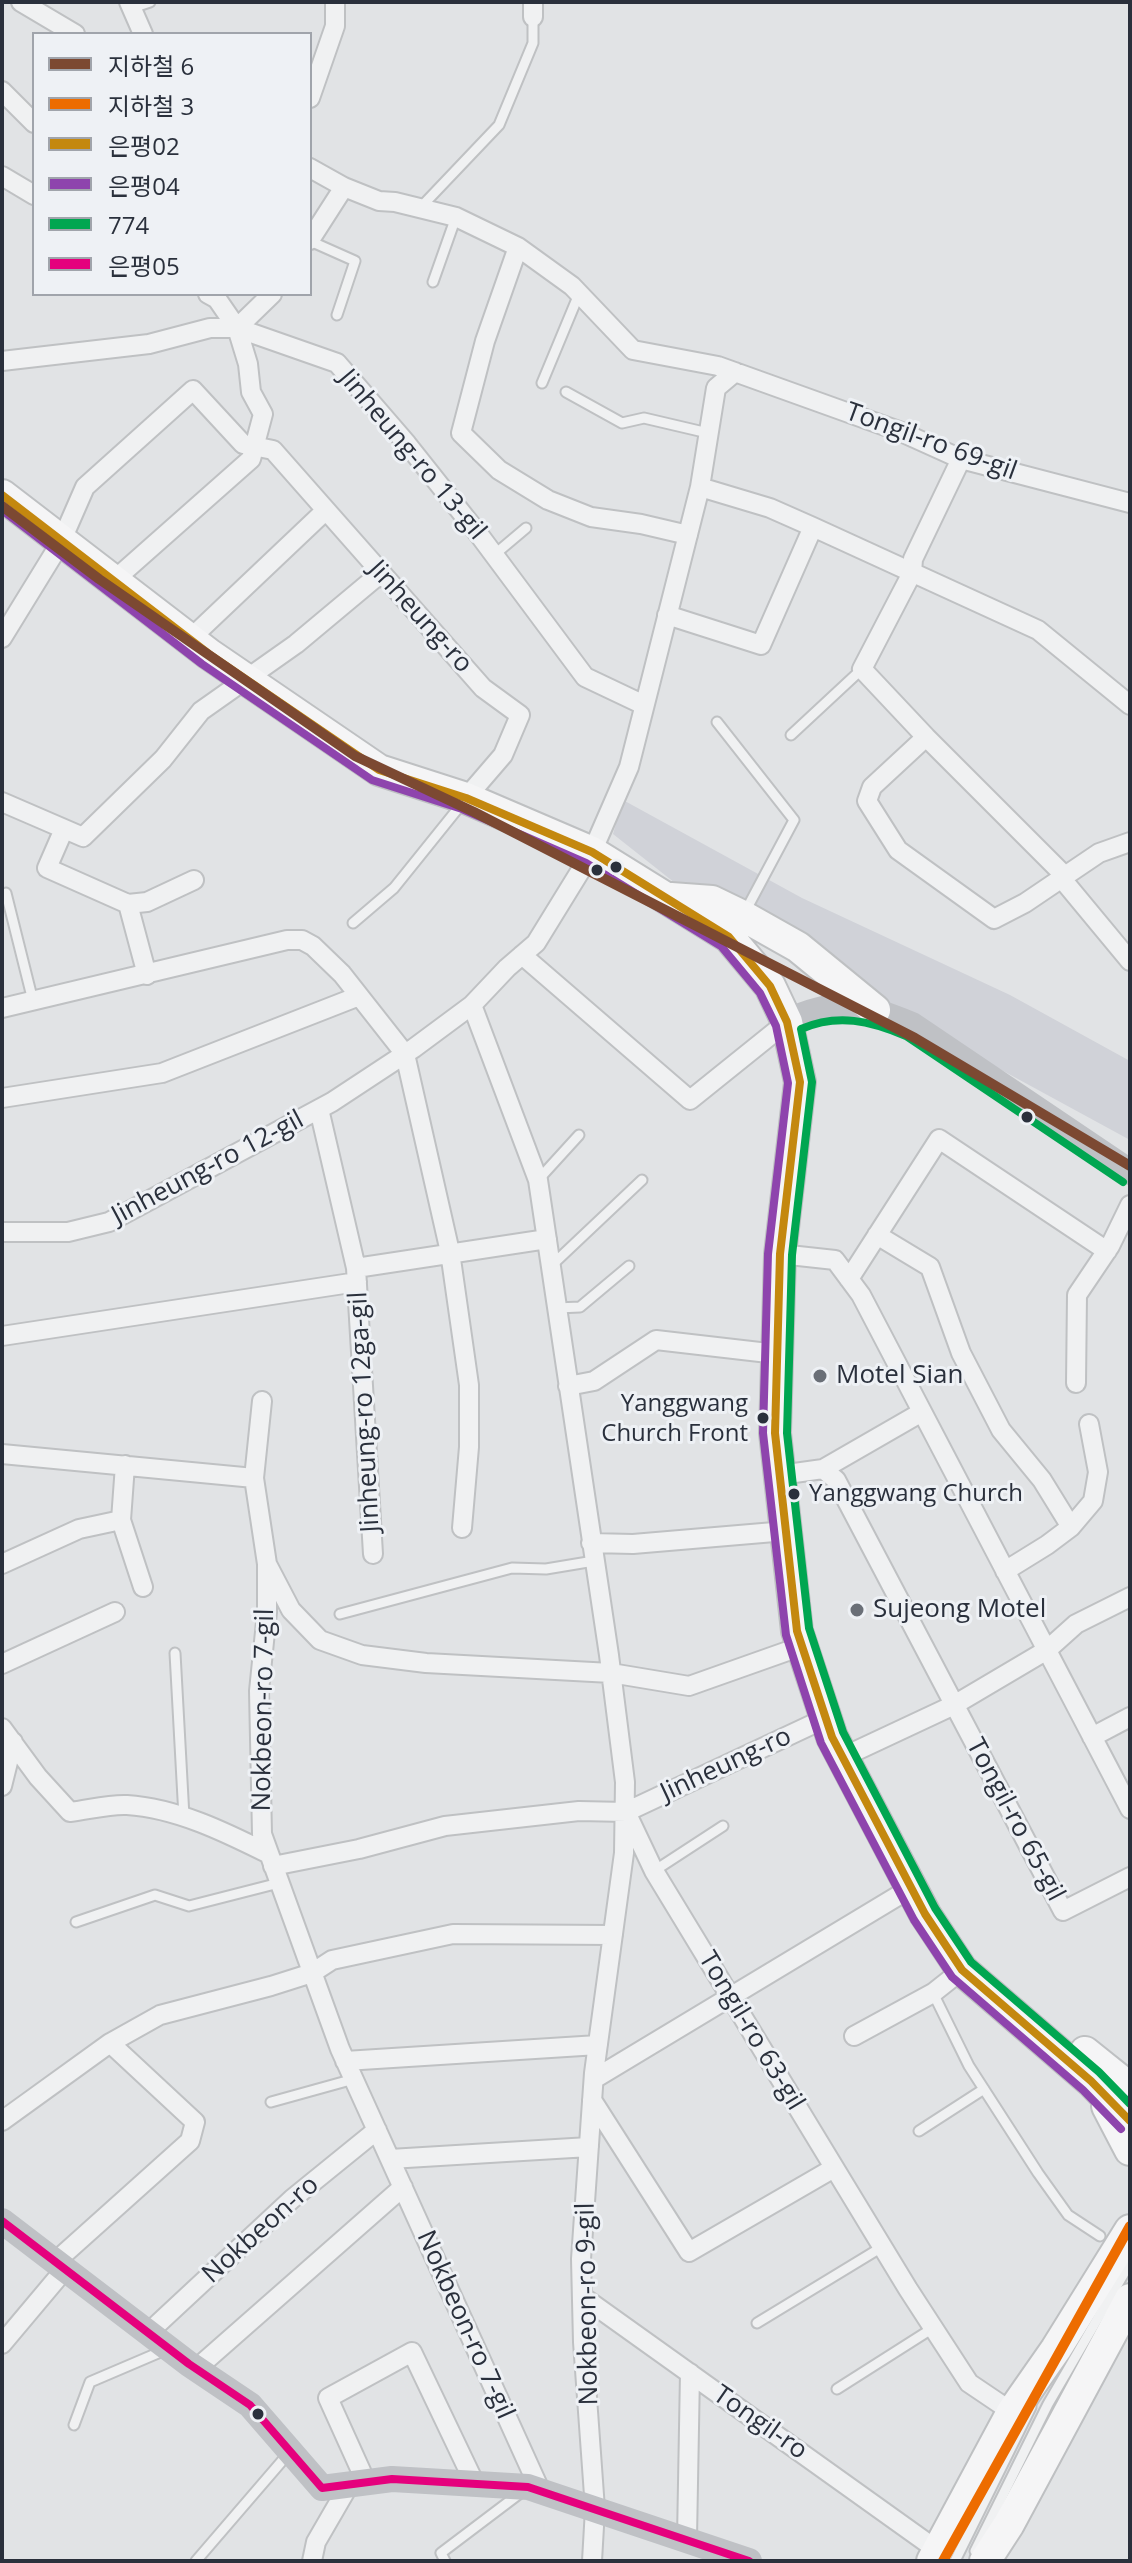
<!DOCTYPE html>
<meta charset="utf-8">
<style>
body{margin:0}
#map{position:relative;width:1132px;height:2563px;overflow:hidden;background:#e1e3e5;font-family:"Open Sans","Noto Sans KR",sans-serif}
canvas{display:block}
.frame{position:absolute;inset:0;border:4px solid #2a303c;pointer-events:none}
.legend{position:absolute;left:32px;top:32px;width:280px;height:264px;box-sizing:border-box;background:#eef1f5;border:2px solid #a0a4ab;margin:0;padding:10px 14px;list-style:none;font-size:24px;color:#2a303c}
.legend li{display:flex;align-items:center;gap:16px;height:40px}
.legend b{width:40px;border:2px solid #a0a4ab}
</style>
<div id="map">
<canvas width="1132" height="2563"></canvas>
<div class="frame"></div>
<ul class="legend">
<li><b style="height:10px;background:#7c4932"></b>지하철 6</li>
<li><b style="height:10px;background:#ed6c00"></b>지하철 3</li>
<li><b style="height:10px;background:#c4880f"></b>은평02</li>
<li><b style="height:10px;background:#8e44ad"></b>은평04</li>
<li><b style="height:10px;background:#00a651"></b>774</li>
<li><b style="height:10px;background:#e5007d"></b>은평05</li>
</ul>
</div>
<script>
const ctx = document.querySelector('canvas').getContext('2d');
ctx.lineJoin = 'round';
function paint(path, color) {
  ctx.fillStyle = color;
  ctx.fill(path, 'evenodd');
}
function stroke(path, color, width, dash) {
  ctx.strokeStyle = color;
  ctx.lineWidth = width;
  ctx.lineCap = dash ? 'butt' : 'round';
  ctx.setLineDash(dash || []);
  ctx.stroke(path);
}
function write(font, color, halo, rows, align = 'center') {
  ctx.font = font + ' "Open Sans",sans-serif';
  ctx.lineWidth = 6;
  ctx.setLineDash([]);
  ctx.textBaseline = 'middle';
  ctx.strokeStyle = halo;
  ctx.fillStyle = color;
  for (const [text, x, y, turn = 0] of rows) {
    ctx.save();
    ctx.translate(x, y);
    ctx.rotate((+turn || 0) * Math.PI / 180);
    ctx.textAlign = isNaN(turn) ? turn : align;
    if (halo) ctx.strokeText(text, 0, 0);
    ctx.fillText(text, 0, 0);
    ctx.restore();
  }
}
paint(new Path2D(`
 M623 800 802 898 1010 995 1130 1061V1140L713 913 613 834Z`), '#d0d2d8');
const lane = new Path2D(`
 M132 8 150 2
 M421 207 499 125 533 43V17
 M310 241 355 261 337 315
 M433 282 456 217
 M542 383 579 294
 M566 392 622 423 644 418 708 433
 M494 555 526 528
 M717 722 794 820 745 912
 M791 735 862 669
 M6 893 33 1001
 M353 923 394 888 464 801
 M538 1180 579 1135
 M551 1266 642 1180
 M557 1308 580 1307 629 1266
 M340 1614 512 1568 546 1569 594 1561
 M175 1653 184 1817
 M654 1871 723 1826
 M76 1922 155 1895 189 1906 279 1883
 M933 1993 969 2066 1038 2173 1068 2215 1100 2236
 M271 2102 354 2079
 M919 2131 984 2089
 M757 2323 882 2247
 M837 2389 933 2328
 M74 2425 90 2382 165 2350
 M975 2551 1048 2404 1130 2263
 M196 2561 288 2454
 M445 2561 441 2553 519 2494
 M955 2561 1031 2407`);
const street = new Path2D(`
 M21 2 75 34
 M129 2 143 34
 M533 17V2
 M2 91 34 123
 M310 98 335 26V2
 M310 168 344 187 379 201 395 202 456 217 518 247 572 286 633 350 718 366 899 431 961 459 1130 503
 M2 176 34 195
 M310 240 344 187
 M518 247 485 341 461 433 499 470 548 500 591 517 641 524 688 535
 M237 328 272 294
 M2 361 149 344 210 328H237L337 363 407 444 480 536 585 677 644 705
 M961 459 913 559 912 573 862 669 926 737 1061 872 1067 885 1130 961
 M700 487 770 508 813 527 1038 630 1130 705
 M112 582 251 459 263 414 251 392 248 364 237 328 217 299 208 294
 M667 615 761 645 813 527
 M2 638 61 542 85 487 193 390 243 444 273 450 483 688 520 715 503 755 466 798
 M190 639 325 511
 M926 737 872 787 867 801 898 850 994 919 1025 903 1099 853 1130 842
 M2 802 83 837 163 759 201 711 296 644 381 573
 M64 829 47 868 128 904 147 975
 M128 904 147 902 194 880
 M522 955 690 1100 787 1022
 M472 1005 538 1180 609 1655 625 1782 624 1853 594 2073 581 2259 583 2342 595 2509 592 2561
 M2 1008 287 940H302L313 946 342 974 405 1054 450 1252 469 1385V1447L462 1528
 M2 1098 162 1073 359 996
 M319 1109 356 1268 373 1554
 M2 1232H68L109 1222 332 1102 414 1048 472 1005 507 968 536 943 592 852 629 767 700 487 716 388 735 372
 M877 1235 930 1267 961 1353 1001 1430 1042 1480 1071 1527
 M780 1254 835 1260 861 1295 1130 1809
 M356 1268 547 1239
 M849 1279 939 1139 1107 1251
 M2 1336 357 1282
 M1076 1383 1077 1295 1110 1246 1130 1205
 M568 1386 594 1381 656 1340 777 1354
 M262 1401 254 1478 267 1564 291 1610 320 1640 362 1655 426 1663 611 1673 689 1686 802 1646
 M2 1454 254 1478
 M823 1469 836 1480 1063 1911 1130 1877
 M780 1475 823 1469 922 1412
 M121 1520 125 1465
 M591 1543 633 1544 786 1531
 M2 1564 79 1529 121 1520 143 1587
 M267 1564V1612L259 1691 262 1834 340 2049 540 2490
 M1005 1571 1047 1545 1071 1527 1093 1501 1098 1472 1089 1424
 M2 1664 115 1612
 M2 1728 38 1777 70 1812C88 1810 109 1804 127 1805 176 1808 225 1832 269 1854
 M1092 1737 1130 1717
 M843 1757 954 1705 1047 1650 1076 1624 1130 1597
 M2 1786 13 1742
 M627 1814 654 1871 908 2289 969 2383 1012 2412
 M273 1866 359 1849 445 1826 579 1811 626 1812 826 1718
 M854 2036 933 1993 962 1970
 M345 2061 598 2045
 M594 2079 911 1888
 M592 2100 689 2252 834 2168
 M2 2121 110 2043 160 2015 271 1986 312 1973 332 1960 453 1934 613 1935
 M390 2159 589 2147
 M55 2262 190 2141 195 2122 110 2043
 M583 2297 937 2550
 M148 2333 292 2199 377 2130
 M2 2344 65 2269
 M196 2369 403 2187
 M366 2482 328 2398 412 2352 475 2484
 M687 2538 690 2373
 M312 2561 316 2542 349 2485`);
const primary = new Path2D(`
 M2 495 209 654 379 770 466 798 592 852 729 937 770 986 787 1022 800 1082 780 1254 775 1433 797 1631 832 1737 925 1914 962 1970 1091 2081 1130 2121
 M671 898 712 901 743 916 798 947 875 1010
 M1085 2052 1130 2088
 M1107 2106 1130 2150
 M932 2561 1012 2412 1056 2349 1130 2230
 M985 2561 1009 2524 1130 2299`);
stroke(lane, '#bfc1c3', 13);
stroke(street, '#bfc1c3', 22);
stroke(primary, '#bec0c2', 34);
stroke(lane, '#f0f1f2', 9);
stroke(street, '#f0f1f2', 18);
stroke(new Path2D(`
 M787 1022C836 998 863 1005 912 1025L1130 1172
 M2 2221 189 2364 250 2405 322 2488 392 2479 528 2487 749 2561`), '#bfc1c5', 26);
stroke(primary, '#f5f5f6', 30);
stroke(new Path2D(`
 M2 495 209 654 379 770 466 798 592 852 729 937 770 986 787 1022 800 1082 780 1254 775 1433 797 1631 832 1737 925 1914 962 1970 1091 2081 1130 2121`), '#c4880f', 8);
stroke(new Path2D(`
 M2 510 202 664 372 780 462 809 586 863 721 946 760 993 776 1026 788 1083 768 1254 763 1433 786 1635 821 1743 914 1920 952 1977 1083 2090 1121 2129`), '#8e44ad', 8);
stroke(new Path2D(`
 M1123 1182 906 1036C870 1021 838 1013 801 1029L812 1082 792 1255 787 1433 809 1628 843 1732 935 1908 971 1962 1099 2072 1130 2104`), '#00a651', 8);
stroke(new Path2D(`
 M2 2221 189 2364 250 2405 322 2488 392 2479 528 2487 749 2561`), '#e5007d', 8);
stroke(new Path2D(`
 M2 506 99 579 355 756 474 812 915 1038 1130 1166`), '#7c4932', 10);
stroke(new Path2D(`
 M943 2561 1130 2226`), '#ed6c00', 10);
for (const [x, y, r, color] of [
 [616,867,7,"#2a303c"],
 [597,870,7,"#2a303c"],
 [1027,1117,7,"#2a303c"],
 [820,1376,8,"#6a6f77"],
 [763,1418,7,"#2a303c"],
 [794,1494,7,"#2a303c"],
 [857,1610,8,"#6a6f77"],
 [258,2414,7,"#2a303c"]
]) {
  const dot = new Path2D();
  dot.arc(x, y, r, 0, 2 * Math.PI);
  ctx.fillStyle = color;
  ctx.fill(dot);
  stroke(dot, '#eef1f5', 3);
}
write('24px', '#2a303c', '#eef1f5', [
 ["Yanggwang",748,1404],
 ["Church Front",748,1434],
 ["Yanggwang Church",809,1494,"left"]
], 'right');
write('26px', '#2a303c', '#eef1f5', [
 ["Tongil-ro 69-gil",931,442,20],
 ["Jinheung-ro 13-gil",412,455,50],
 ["Jinheung-ro",420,617,48],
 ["Jinheung-ro 12-gil",208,1168,-28],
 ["Jinheung-ro 12ga-gil",365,1412,-93],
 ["Nokbeon-ro 7-gil",264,1710,-89],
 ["Jinheung-ro",726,1765,-25],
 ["Tongil-ro 65-gil",1015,1820,62],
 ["Tongil-ro 63-gil",751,2031,59],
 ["Nokbeon-ro",261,2230,-42],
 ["Nokbeon-ro 9-gil",588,2304,-91],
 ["Nokbeon-ro 7-gil",465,2325,66],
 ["Tongil-ro",760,2423,35]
]);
write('26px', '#2a303c', '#eef1f5', [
 ["Motel Sian",836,1376],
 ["Sujeong Motel",873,1610]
], 'left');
</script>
